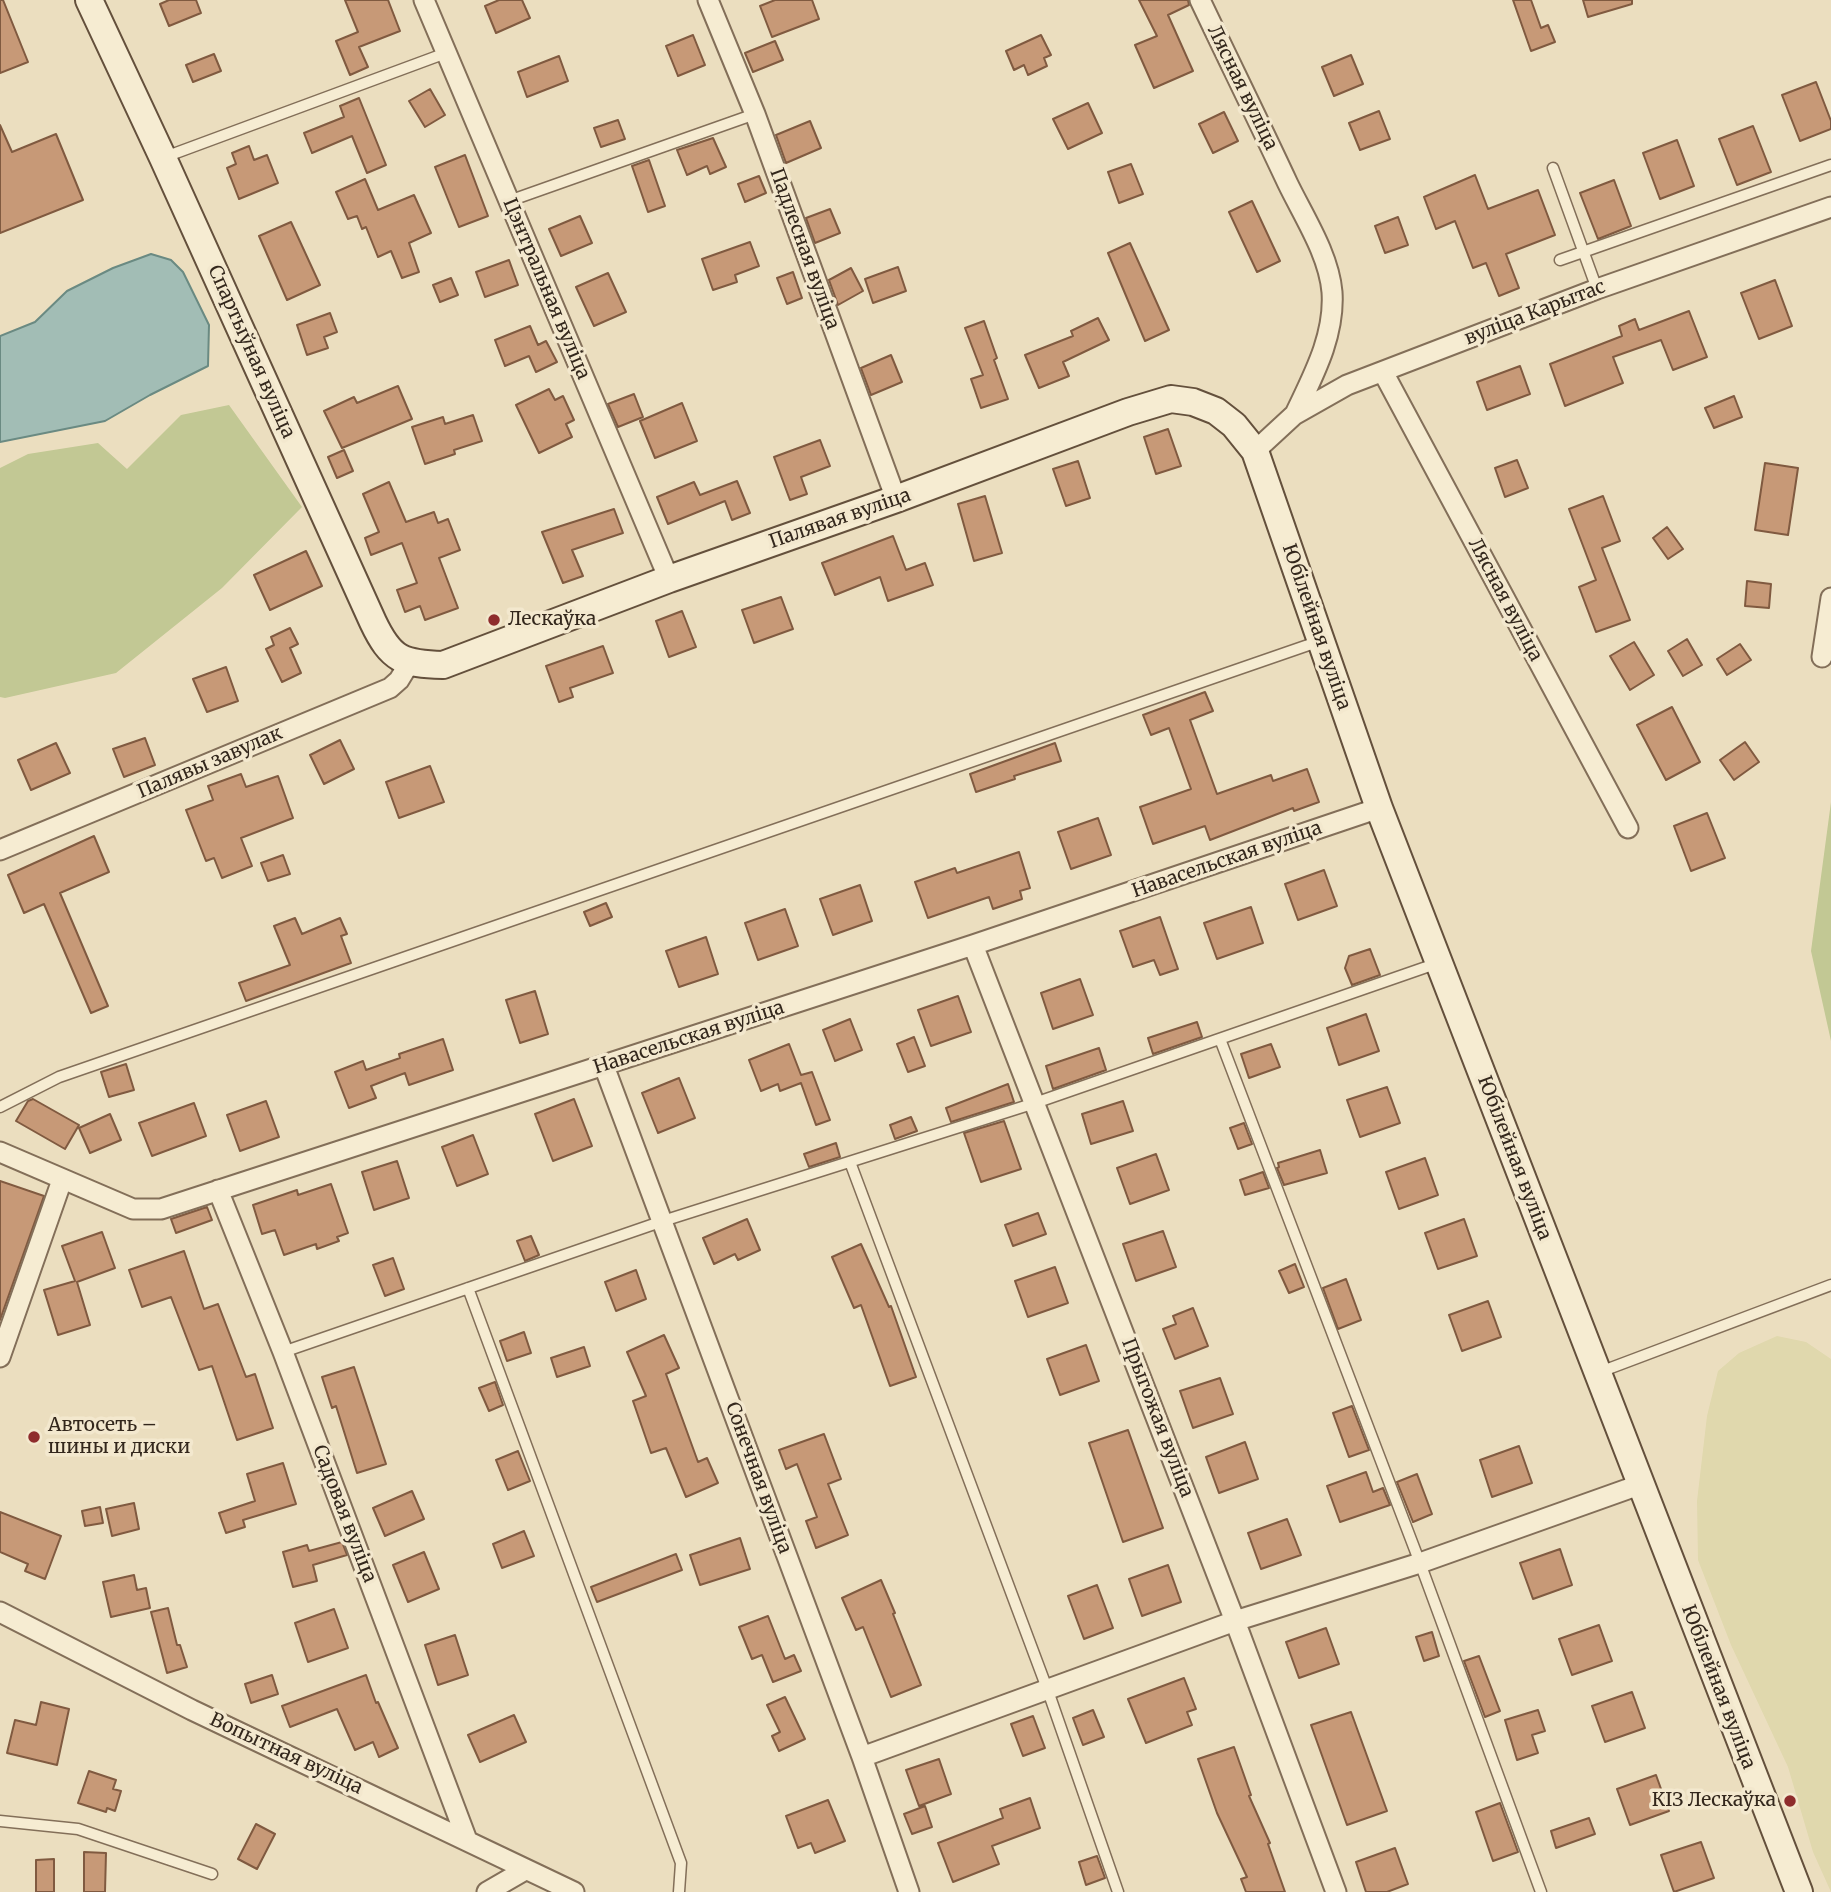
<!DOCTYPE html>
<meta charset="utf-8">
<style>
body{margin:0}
canvas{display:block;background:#ebdebf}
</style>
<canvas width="1831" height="1892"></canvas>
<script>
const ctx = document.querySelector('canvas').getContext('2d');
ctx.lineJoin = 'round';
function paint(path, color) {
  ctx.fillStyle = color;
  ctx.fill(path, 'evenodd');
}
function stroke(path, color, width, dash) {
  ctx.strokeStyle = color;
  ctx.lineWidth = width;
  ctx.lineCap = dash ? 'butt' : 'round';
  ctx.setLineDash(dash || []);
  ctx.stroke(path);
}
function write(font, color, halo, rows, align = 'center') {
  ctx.font = font + ' Merriweather,serif';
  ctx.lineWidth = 7;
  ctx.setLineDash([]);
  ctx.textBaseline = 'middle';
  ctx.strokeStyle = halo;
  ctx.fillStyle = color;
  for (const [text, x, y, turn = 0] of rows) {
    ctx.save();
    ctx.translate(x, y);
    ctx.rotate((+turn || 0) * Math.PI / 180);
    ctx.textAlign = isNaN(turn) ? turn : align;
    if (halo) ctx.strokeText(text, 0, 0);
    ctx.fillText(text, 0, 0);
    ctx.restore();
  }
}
paint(new Path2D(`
 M1777 1336 1806 1342 1831 1359V1892L1813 1852 1788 1767 1731 1645 1698 1560 1697 1501 1707 1416 1718 1371 1739 1353Z`), '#e0d8ad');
paint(new Path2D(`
 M229 405 302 507 222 588 116 673 5 698 0 697V468L28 454 98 443 127 469 181 415Z
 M1831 802V1041L1811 951Z`), '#c2c894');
const water = new Path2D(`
 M151 254 171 260 183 272 209 325 208 366 150 395 105 421 0 442V336L35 322 67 291 113 268Z`);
paint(water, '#a2bdb5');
stroke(water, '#6a8a82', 2);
const building = new Path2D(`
 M0 0H3L28 62 0 73Z
 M169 0H196L201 13 169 26 160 4Z
 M345 0H388L400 31 359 47 368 67 350 75 336 41 358 32Z
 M499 0H522L530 18 496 33 485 6Z
 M775 0H812L819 19 772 37 760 6Z
 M1139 0H1188L1189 5 1168 15 1193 71 1154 88 1135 45 1157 36Z
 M1513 0H1531L1541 28 1548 25 1555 42 1531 51Z
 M1583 0H1632V4L1588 17Z
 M693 35 705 65 678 76 666 46Z
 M1041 35 1051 55 1044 58 1047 66 1028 75 1024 65 1014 70 1006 51Z
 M775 41 783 60 753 72 745 53Z
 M214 54 221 71 193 82 186 65Z
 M1351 55 1363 84 1334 96 1322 67Z
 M559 56 568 81 527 97 518 72Z
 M1816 82 1831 121V129L1800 141 1782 95Z
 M430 89 445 115 425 127 409 101Z
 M359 98 386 165 367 173 352 136 312 153 304 133 344 117 340 106Z
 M1088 103 1102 133 1068 149 1053 119Z
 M1379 111 1390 139 1360 150 1349 123Z
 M1224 112 1238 141 1213 153 1199 124Z
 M618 120 625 139 601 147 594 128Z
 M810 121 821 148 786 163 776 135Z
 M0 125 12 152 56 134 83 200 0 233Z
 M1753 126 1771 172 1737 185 1719 139Z
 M713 138 726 167 710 174 707 166 687 175 677 150Z
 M1677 140 1694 186 1660 199 1643 153Z
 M249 146 254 160 267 155 278 183 239 199 227 168 236 164 232 153Z
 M465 155 488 216 459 227 435 167Z
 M649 160 665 206 648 212 632 166Z
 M1131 164 1143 194 1119 203 1108 172Z
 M1475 175 1488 209 1538 190 1555 235 1506 254 1519 288 1499 296 1486 263 1473 268 1455 221 1436 229 1424 197Z
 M759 176 766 193 745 202 738 184Z
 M365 179 378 210 414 195 431 233 409 243 419 272 402 278 391 251 378 257 366 227 362 229 357 216 348 219 336 192Z
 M1614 180 1631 226 1598 239 1580 193Z
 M1252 201 1280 261 1257 272 1229 212Z
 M830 209 840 233 815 243 806 218Z
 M580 216 592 243 561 256 549 229Z
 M1398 217 1408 245 1385 253 1375 226Z
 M291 222 320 285 287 300 259 236Z
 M750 242 759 266 735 275 737 282 713 290 702 259Z
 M1130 243 1169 330 1145 341 1108 253Z
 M509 260 518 285 485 297 476 272Z
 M898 267 906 291 873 303 865 279Z
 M851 268 863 291 838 305 829 280Z
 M793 272 802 298 787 304 777 278Z
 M608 273 626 312 594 326 576 287Z
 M451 278 458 295 440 302 433 285Z
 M1775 280 1792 326 1759 339 1741 293Z
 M1689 311 1707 357 1673 370 1661 340 1613 357 1623 383 1565 406 1550 364 1622 336 1619 326 1635 319 1639 330Z
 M330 313 337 332 324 337 328 348 307 355 297 325Z
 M1098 318 1109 340 1063 362 1069 376 1039 388 1025 355 1073 336 1071 331Z
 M984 321 997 358 994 360 1008 399 981 408 971 379 983 375 965 328Z
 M530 326 538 345 546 341 557 362 536 372 529 356 505 366 495 340Z
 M891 355 902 382 871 395 861 368Z
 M1520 366 1530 394 1487 410 1477 382Z
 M398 386 412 419 342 448 324 411 354 397 357 403Z
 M549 389 555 400 563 396 574 420 566 424 572 437 539 453 516 405Z
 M634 394 643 417 618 427 608 404Z
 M1734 396 1742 417 1714 428 1705 408Z
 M682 403 697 441 655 458 640 421Z
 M473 415 482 441 454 450 455 454 425 464 412 427 443 417 445 424Z
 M1168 429 1181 466 1156 474 1144 437Z
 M820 440 830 466 801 477 807 494 790 500 774 457Z
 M344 450 353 471 337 478 328 457Z
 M1517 460 1528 488 1505 497 1495 468Z
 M1078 461 1090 498 1066 506 1053 469Z
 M1765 463 1798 468 1788 535 1755 530Z
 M737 481 750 513 732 520 725 501 668 524 657 497 694 482 700 495Z
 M389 482 406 522 434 512 438 523 448 519 460 550 439 558 458 608 425 620 420 606 405 612 397 590 417 583 402 543 371 555 365 538 379 532 363 494Z
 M985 496 1002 553 974 561 958 504Z
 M1603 496 1620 541 1602 548 1630 620 1596 632 1579 587 1596 580 1569 509Z
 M614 509 623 533 572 550 583 576 563 583 542 532Z
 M1667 527 1683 549 1668 559 1653 538Z
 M893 536 906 570 925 563 933 585 888 601 880 577 835 595 822 563Z
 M306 551 322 586 270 610 254 575Z
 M1747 581 1771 584 1769 608 1745 606Z
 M781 597 793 629 754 643 742 610Z
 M682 611 696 647 669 657 656 621Z
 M290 628 298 644 290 648 301 673 282 682 266 649 274 645 271 637Z
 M1687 639 1702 665 1683 676 1668 651Z
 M1634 642 1654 675 1630 690 1610 656Z
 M1740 644 1751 660 1727 675 1717 659Z
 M603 646 613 673 570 688 573 697 559 702 546 666Z
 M226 667 238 701 207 712 193 679Z
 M1205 692 1213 711 1190 720 1217 794 1271 775 1273 781 1307 769 1319 802 1294 811 1293 808 1210 840 1205 826 1153 844 1140 807 1191 789 1169 728 1151 735 1143 715Z
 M1672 707 1700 762 1666 780 1637 725Z
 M145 738 155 765 124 777 113 749Z
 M340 740 354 769 324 784 310 755Z
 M1745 742 1759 762 1734 780 1720 760Z
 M56 743 70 773 31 790 18 760Z
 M1055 743 1061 761 1014 776 1015 779 976 792 970 774Z
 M430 766 444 802 399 818 386 782Z
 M241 774 246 787 278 776 293 818 241 838 252 866 222 878 214 858 206 861 186 810 213 800 208 786Z
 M1707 813 1725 858 1691 871 1674 826Z
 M1098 818 1111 855 1071 869 1058 832Z
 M94 836 109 872 60 893 108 1006 91 1013 44 904 24 913 8 875Z
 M1019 852 1030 888 1020 891 1022 899 993 909 989 897 928 918 915 882 955 868 957 873Z
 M283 855 290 874 268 881 261 863Z
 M1324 870 1337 906 1298 920 1285 884Z
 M860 885 872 921 833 935 820 899Z
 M606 903 612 917 590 926 584 912Z
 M1251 907 1263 943 1217 959 1204 923Z
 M785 909 798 946 758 960 745 923Z
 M1160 917 1178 969 1160 975 1154 960 1133 967 1120 931Z
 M295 918 302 934 340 918 347 934 341 936 351 963 246 1001 239 983 290 965 274 926Z
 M706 937 718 974 679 987 666 951Z
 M1370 949 1380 975 1352 985 1345 968 1349 956Z
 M1080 979 1093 1015 1053 1029 1041 993Z
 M535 991 548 1034 520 1043 506 1000Z
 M958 996 971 1032 931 1046 918 1010Z
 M1366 1014 1379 1051 1339 1065 1327 1028Z
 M850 1019 862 1050 835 1061 823 1030Z
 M1197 1022 1202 1037 1153 1054 1148 1038Z
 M914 1037 925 1066 908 1072 897 1044Z
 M443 1039 453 1070 409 1085 405 1073 371 1086 376 1098 349 1108 335 1072 363 1061 366 1070 400 1058 399 1054Z
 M789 1044 801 1075 812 1072 830 1120 816 1125 801 1083 780 1091 778 1084 761 1091 749 1060Z
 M1271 1044 1280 1067 1249 1078 1241 1054Z
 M1099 1048 1106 1070 1053 1089 1046 1066Z
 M126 1064 134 1090 109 1097 101 1072Z
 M679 1078 695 1118 658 1133 642 1093Z
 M1008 1084 1014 1102 951 1122 946 1108Z
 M1387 1087 1400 1123 1360 1137 1347 1100Z
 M33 1099 79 1125 65 1149 16 1121 28 1101Z
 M574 1099 592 1146 553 1161 535 1114Z
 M266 1101 279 1137 240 1151 227 1115Z
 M1123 1101 1133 1131 1091 1144 1082 1114Z
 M194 1103 206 1136 152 1156 139 1123Z
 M110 1114 121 1140 90 1153 79 1128Z
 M911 1117 917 1131 895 1139 890 1125Z
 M1004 1121 1021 1169 981 1182 964 1133Z
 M1244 1123 1252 1144 1238 1149 1230 1128Z
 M473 1135 488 1174 457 1186 442 1147Z
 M836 1143 840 1157 809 1167 804 1154Z
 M1320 1150 1327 1173 1284 1185 1277 1168 1279 1167 1278 1163Z
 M1156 1154 1169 1190 1130 1204 1117 1168Z
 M1425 1158 1438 1195 1399 1209 1386 1172Z
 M397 1161 409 1198 374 1210 362 1172Z
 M1263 1172 1269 1188 1245 1195 1240 1180Z
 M0 1181 44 1196 0 1320Z
 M331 1184 348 1233 337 1237 339 1241 317 1249 316 1244 284 1255 275 1230 262 1234 253 1205 297 1190 298 1195Z
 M207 1207 212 1220 176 1233 171 1219Z
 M1038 1213 1046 1234 1013 1246 1005 1225Z
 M747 1219 760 1250 738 1260 735 1254 714 1264 703 1238Z
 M1464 1219 1477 1256 1438 1269 1425 1233Z
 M1163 1231 1176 1267 1136 1281 1123 1244Z
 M102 1232 115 1268 77 1282 90 1325 58 1335 44 1290 75 1281 62 1246Z
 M531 1236 539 1255 525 1261 517 1241Z
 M861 1244 889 1307 891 1306 916 1377 890 1386 861 1305 854 1308 832 1257Z
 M184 1251 204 1309 218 1304 246 1377 255 1374 273 1428 237 1440 212 1366 199 1370 171 1297 142 1307 129 1270Z
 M393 1258 404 1289 385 1296 373 1265Z
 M1295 1264 1304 1287 1289 1293 1279 1271Z
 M1055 1267 1068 1303 1028 1317 1015 1281Z
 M636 1270 646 1299 616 1311 605 1282Z
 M1346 1279 1361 1320 1338 1329 1323 1288Z
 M1488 1301 1501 1337 1462 1351 1449 1315Z
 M1193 1308 1208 1346 1175 1359 1163 1329 1176 1324 1173 1316Z
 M524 1332 531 1353 507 1361 500 1341Z
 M664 1335 679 1368 666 1374 698 1462 707 1458 718 1483 686 1497 666 1448 651 1453 633 1401 646 1396 627 1352Z
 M1086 1345 1099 1381 1060 1395 1047 1359Z
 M584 1347 590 1366 557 1377 551 1358Z
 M354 1367 386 1464 357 1473 336 1406 332 1408 322 1377Z
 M1220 1378 1233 1414 1193 1428 1180 1391Z
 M495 1382 503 1405 489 1411 479 1388Z
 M1352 1406 1369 1450 1349 1457 1333 1413Z
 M1128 1430 1163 1528 1123 1542 1089 1443Z
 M824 1434 841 1479 828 1484 848 1535 816 1548 806 1521 817 1517 797 1464 786 1469 779 1450Z
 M1245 1442 1258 1479 1219 1493 1206 1457Z
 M1519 1446 1532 1483 1492 1497 1480 1460Z
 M518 1451 530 1481 508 1490 496 1460Z
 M283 1463 296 1504 243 1520 245 1527 226 1533 219 1513 255 1501 247 1474Z
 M1366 1472 1373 1492 1383 1488 1390 1505 1340 1522 1327 1486Z
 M1417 1474 1432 1514 1413 1522 1397 1482Z
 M412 1491 424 1519 385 1536 373 1508Z
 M134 1503 139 1529 112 1536 106 1509Z
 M100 1507 103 1523 85 1526 82 1511Z
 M0 1512 61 1536 45 1579 25 1571 28 1564 0 1552Z
 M1287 1519 1301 1555 1261 1569 1248 1533Z
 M524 1531 534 1556 502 1568 493 1544Z
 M740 1538 750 1569 700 1585 690 1555Z
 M342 1542 347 1555 313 1565 317 1581 293 1587 283 1552 307 1545 309 1551Z
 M1560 1549 1572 1585 1533 1599 1520 1563Z
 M424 1552 439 1589 408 1602 393 1565Z
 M676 1554 682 1570 597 1602 591 1587Z
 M1168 1565 1181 1602 1142 1616 1129 1579Z
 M134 1575 137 1590 146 1588 150 1608 111 1617 103 1582Z
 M881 1580 895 1613 893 1614 921 1685 891 1697 863 1627 856 1630 842 1598Z
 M1097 1585 1113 1628 1084 1639 1068 1596Z
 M168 1608 177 1645H180L187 1667 167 1673 151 1612Z
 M334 1609 348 1648 308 1662 295 1623Z
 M768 1616 785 1659 794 1655 801 1671 773 1682 762 1655 752 1659 739 1627Z
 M1599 1625 1612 1661 1572 1675 1559 1639Z
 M1326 1628 1339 1664 1299 1678 1286 1642Z
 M1432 1632 1439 1656 1424 1661 1416 1637Z
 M455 1635 468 1675 438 1685 425 1645Z
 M1479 1656 1500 1711 1485 1717 1464 1661Z
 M272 1675 278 1694 251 1703 245 1684Z
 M366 1675 376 1703 378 1702 398 1748 379 1757 373 1742 355 1750 337 1709 290 1727 282 1706Z
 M1184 1678 1196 1709 1187 1712 1192 1725 1146 1743 1128 1699Z
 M1632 1692 1645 1728 1605 1742 1592 1706Z
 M785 1697 805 1739 779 1751 772 1736 780 1732 767 1705Z
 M41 1702 69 1709 57 1765 7 1753 15 1720 36 1725Z
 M1093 1710 1104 1737 1083 1745 1073 1718Z
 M1538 1710 1545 1731 1532 1735 1538 1753 1517 1760 1505 1720Z
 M1351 1712 1387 1811 1347 1825 1311 1725Z
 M514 1715 526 1742 480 1762 468 1735Z
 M1033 1716 1045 1748 1023 1756 1011 1724Z
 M1234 1747 1251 1795 1249 1796 1270 1843 1268 1844 1285 1892H1246L1241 1879 1247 1877 1217 1813 1198 1759Z
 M939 1759 951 1794 919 1806 906 1770Z
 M89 1771 116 1780 113 1789 121 1791 115 1811 107 1808 106 1812 78 1803Z
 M1656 1775 1669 1811 1630 1825 1617 1789Z
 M1030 1798 1040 1828 992 1846 999 1864 953 1882 938 1843 1003 1818 1000 1809Z
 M828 1800 845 1841 815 1853 811 1843 798 1848 786 1816Z
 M1500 1803 1518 1852 1493 1861 1476 1812Z
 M925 1806 932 1827 912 1834 904 1814Z
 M1589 1818 1595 1834 1556 1848 1551 1831Z
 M256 1824 275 1834 257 1869 238 1859Z
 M1701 1842 1714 1878 1674 1892 1661 1855Z
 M1395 1848 1408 1884 1387 1892H1366L1356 1862Z
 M84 1852 106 1853 105 1892H84Z
 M1097 1856 1105 1878 1086 1885 1079 1862Z
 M54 1859V1892H36V1860Z`);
paint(building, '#c79977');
stroke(building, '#805a40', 2);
const lane = new Path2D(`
 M165 157 446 53
 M1553 168 1597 289
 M509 201 755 114
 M1560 260 1831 165
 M1220 1039 1420 1563 1541 1892
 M0 1107 59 1077 1320 641
 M850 1162 1048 1691 1118 1892
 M468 1288 681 1863 679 1892
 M283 1352 663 1221 1035 1103 1438 963
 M1600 1372 1831 1285
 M0 1821 78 1829 212 1874`);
const street = new Path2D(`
 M424 0 669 579
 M708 0 755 114 896 499
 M1200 0C1229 61 1259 122 1288 184 1304 217 1329 255 1332 292 1335 336 1313 376 1295 414
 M1383 372 1628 828
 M1255 451 1294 415 1347 385 1597 289 1831 207
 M1822 657 1831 598
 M0 850 390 688 399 680 410 662
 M973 945 1235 1621 1336 1892
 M604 1066 862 1757 909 1892
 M0 1152 133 1209H161L973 945 1379 808
 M218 1190 283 1352 467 1840
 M0 1357 62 1180
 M0 1612 192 1710 574 1892
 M862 1757 1235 1621 1420 1563 1639 1485
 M487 1892 525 1870`);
const secondary = new Path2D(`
 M89 0 163 158 373 622C391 660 403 664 443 665L669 579 896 499 1128 412 1171 399 1193 402 1216 411 1234 425 1255 451 1379 808 1799 1892`);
stroke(lane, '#836f59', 13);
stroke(street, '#836f59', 23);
stroke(secondary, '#64503c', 30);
stroke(lane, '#f6ecd2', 10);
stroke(street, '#f6ecd2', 19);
stroke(secondary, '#f6ecd2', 26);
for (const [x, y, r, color] of [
 [494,620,7,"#8e2c2c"],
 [34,1437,7,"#8e2c2c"],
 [1790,1801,7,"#8e2c2c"]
]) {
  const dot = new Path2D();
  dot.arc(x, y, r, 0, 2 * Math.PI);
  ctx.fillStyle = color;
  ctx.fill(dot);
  stroke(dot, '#f3e8ce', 2.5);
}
write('19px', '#33271c', '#f3e8ce', [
 ["Лясная вуліца",1242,88,64],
 ["Падлесная вуліца",804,249,70],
 ["Цэнтральная вуліца",546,289,67],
 ["вуліца Карытас",1535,313,-21],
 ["Спартыўная вуліца",251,352,66],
 ["Палявая вуліца",840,519,-19],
 ["Лясная вуліца",1505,600,62],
 ["Юбілейная вуліца",1316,627,71],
 ["Палявы завулак",210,763,-23],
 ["Навасельская вуліца",1227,860,-19],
 ["Навасельская вуліца",689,1038,-18],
 ["Юбілейная вуліца",1514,1158,69],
 ["Прыгожая вуліца",1157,1418,69],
 ["Сонечная вуліца",758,1478,70],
 ["Садовая вуліца",344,1514,69],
 ["Юбілейная вуліца",1718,1687,69],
 ["Вопытная вуліца",286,1754,25]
]);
write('19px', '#33271c', '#f3e8ce', [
 ["Лескаўка",508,620],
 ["Автосеть –",48,1426],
 ["шины и диски",48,1448],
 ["КІЗ Лескаўка",1776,1801,"right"]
], 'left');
</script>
